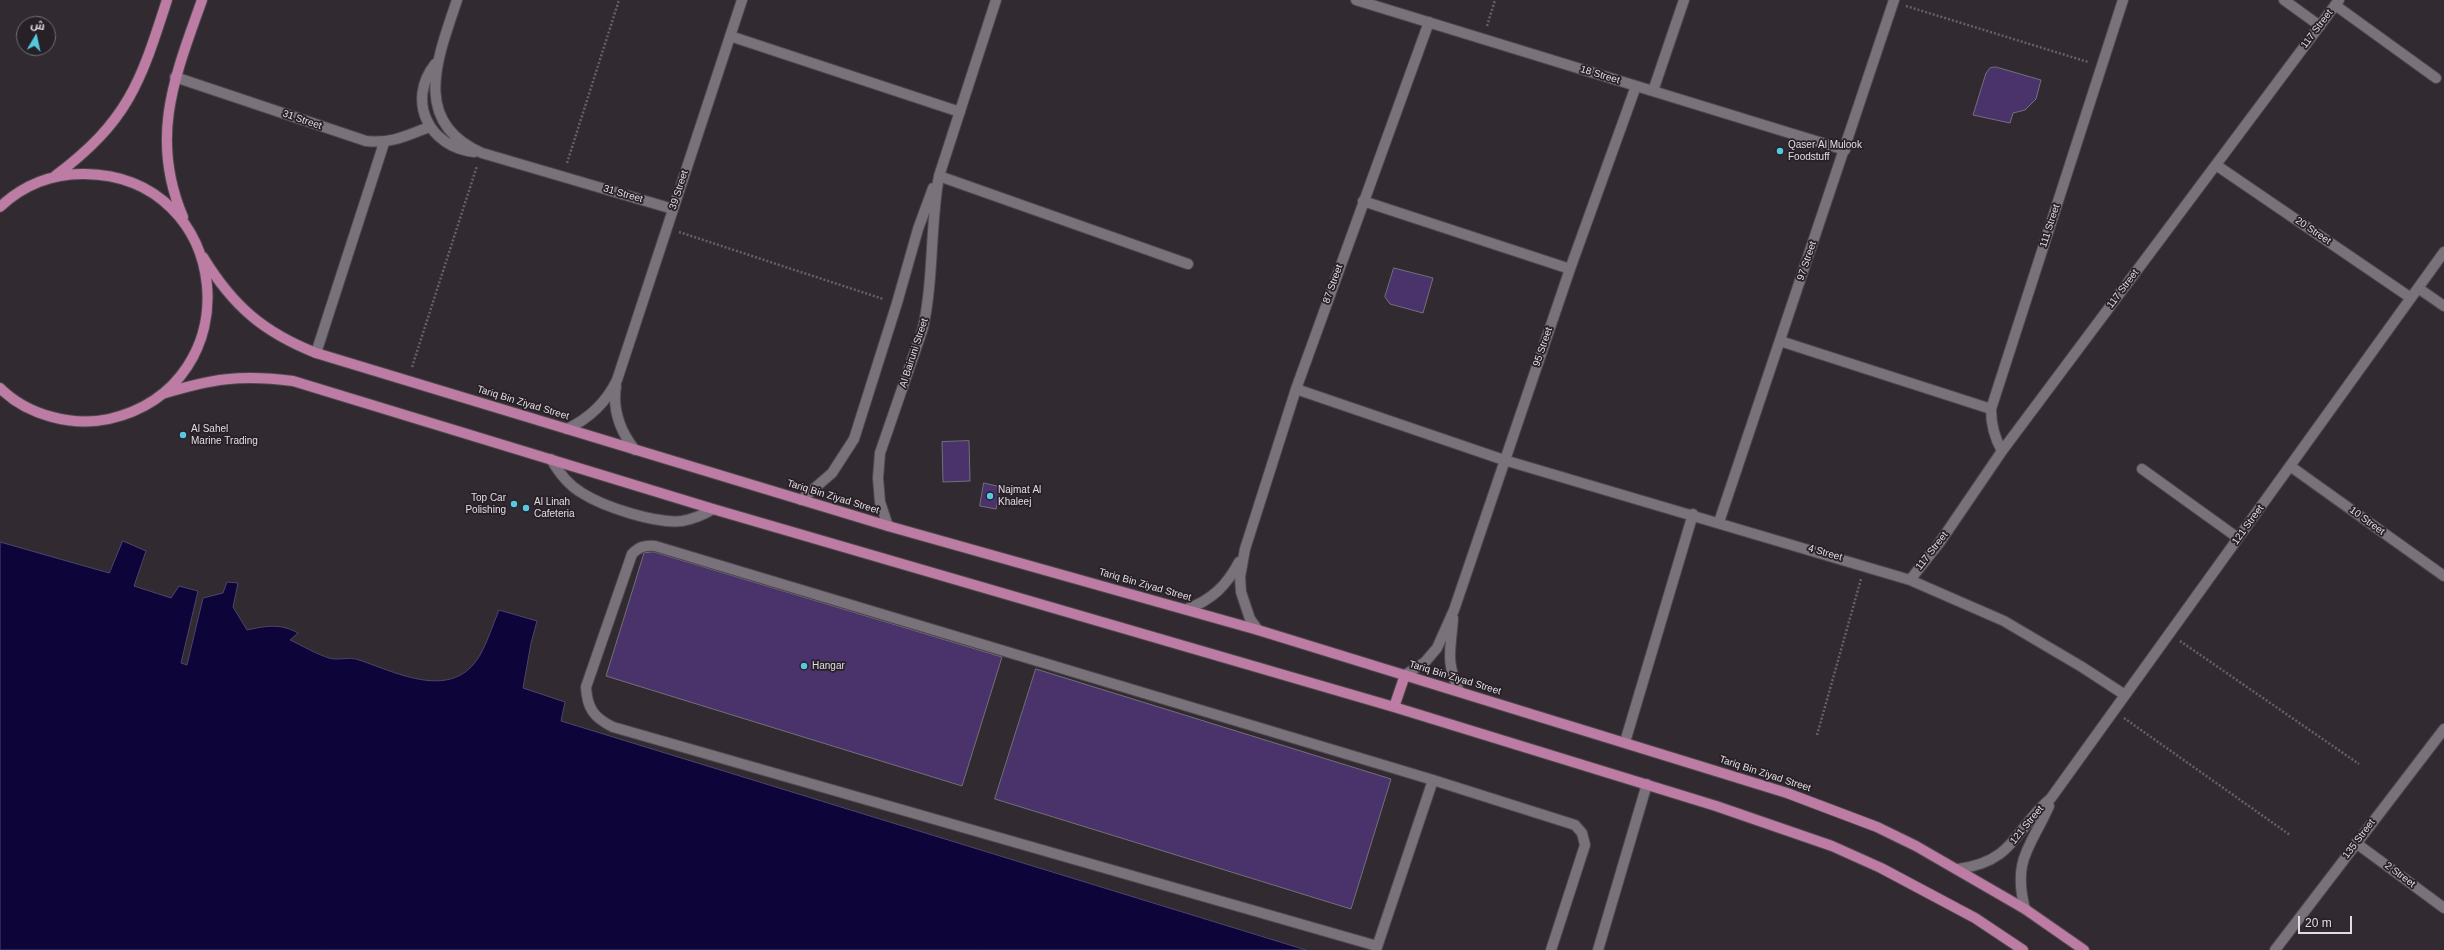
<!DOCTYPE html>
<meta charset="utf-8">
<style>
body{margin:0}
#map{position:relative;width:2444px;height:950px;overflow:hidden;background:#312a31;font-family:Helvetica,Cairo,sans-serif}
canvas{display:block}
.north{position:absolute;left:16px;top:16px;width:40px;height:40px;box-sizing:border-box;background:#272027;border:1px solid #726c72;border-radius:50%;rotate:9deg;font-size:11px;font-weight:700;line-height:16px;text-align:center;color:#e2dde2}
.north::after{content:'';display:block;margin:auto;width:14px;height:18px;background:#55cadf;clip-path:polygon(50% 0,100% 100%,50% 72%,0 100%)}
.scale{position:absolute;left:2298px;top:916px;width:54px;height:18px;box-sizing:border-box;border:2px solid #e2dde2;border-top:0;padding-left:5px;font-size:12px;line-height:14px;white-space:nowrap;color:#e2dde2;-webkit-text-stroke:3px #272027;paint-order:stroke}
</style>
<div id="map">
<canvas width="2444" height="950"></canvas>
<div class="north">ش</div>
<div class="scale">20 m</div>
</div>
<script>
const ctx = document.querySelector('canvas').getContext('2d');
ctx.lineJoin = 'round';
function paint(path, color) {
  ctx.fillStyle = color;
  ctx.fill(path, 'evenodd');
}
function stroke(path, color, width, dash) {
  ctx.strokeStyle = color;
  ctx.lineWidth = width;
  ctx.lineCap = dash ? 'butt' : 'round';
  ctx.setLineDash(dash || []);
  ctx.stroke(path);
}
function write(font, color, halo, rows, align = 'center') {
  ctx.font = font + ' Helvetica,sans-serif';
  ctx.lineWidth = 3.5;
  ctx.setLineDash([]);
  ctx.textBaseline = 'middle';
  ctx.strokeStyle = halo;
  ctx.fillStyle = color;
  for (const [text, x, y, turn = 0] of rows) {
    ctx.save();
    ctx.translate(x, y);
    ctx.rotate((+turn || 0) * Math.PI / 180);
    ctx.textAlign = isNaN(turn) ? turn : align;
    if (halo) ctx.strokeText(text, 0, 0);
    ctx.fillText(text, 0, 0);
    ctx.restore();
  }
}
const water = new Path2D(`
 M123 541 146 551 134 586 171 598 179 586 198 591 181 663 187 665 203 598 223 593 227 582 238 583 233 607 247 630C266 626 280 623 298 633L290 640C303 646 316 654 329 658 339 661 349 656 359 660 398 673 453 702 480 655 488 641 493 624 499 610L537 621 531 643 523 688 565 702 561 721 1306 950H0V542L109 573Z`);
paint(water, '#0d043a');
stroke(water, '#4d456c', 1);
const building = new Path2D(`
 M1996 67 2041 80 2036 99 2025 110 2013 113 2010 123 1973 115 1986 73 1990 68Z
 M1394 268 1433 278 1423 313 1390 304 1385 297Z
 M969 441 970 481 943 482 942 442Z
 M984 483 1001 487 996 509 980 506Z
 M654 552 1002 657 962 786 606 676 644 553Z
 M1036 669 1391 779 1351 909 995 799Z`);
paint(building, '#4a326a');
stroke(building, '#73707a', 1);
const minor = new Path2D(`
 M457 0C439 55 409 122 482 153L673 209
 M1356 0 1845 150
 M2284 0 2320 26
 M2335 5 2436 78
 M730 36 960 112
 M435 64C406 101 429 147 474 152
 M175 77 366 141C391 144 406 136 429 127
 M1653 91 1684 0
 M2216 165 2411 298
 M939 176 1188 264
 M1363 201 1570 269
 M2418 288 2444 306
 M1780 341 1991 409
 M316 353 384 143
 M616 386C612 411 620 431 635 450
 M1296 389 1504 460 1910 580 2004 621 2082 667 2125 695
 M567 429C590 418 606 403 617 380L742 0
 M2002 451C1994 437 1991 425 1991 409L2123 0
 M551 459C559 473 568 485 582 493 604 507 656 524 682 521 694 519 703 515 713 509
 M2290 466 2444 576
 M2142 469 2238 538
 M801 500 832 473 854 439 897 303 918 229 933 188
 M1719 522 1894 0
 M888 526 880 502 878 478 880 453 923 328C934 277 930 226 939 176L996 0
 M1910 580 1940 542 2002 451 2339 0
 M1187 609C1212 600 1227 585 1239 562
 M1453 618C1451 650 1445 660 1459 691
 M1258 630 1250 619 1241 592 1240 577 1245 549 1296 389 1429 22
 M1405 675 1425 662 1437 648 1454 610 1570 269 1636 86
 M1625 742 1693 514
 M2356 843 2444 908
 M1958 869C2016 861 2014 829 2051 798L2444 252
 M2025 909C2012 859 2031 847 2049 806
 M1377 946 613 727C594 718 587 708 586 687L632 554C639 547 644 545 655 546L1433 780 1575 825 1582 833 1585 845 1551 950
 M1376 950 1433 780
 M1598 950 1647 784
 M2275 950 2444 729`);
const major = new Path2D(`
 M55 176C128 121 140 84 167 0
 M0 207C23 185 53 173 85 174 233 176 254 385 109 419 72 427 27 415 0 388
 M183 217C149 137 175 76 202 0
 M203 257C233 306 263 332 316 353L888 526 1258 630 1787 793 1877 827 1916 846 2025 909 2084 950
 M162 394C211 379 241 374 293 381L713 509 1394 707 1716 806 1832 846 1881 868 1975 918 2023 950
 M1394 707 1405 675`);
stroke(minor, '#4d484d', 12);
stroke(major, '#4d484d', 12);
stroke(new Path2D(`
 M1906 6 2088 62
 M1487 26 1495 0
 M567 163 619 0
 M679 232 883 299
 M412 367 477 166
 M2180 641 2359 764
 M2124 718 2290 835
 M1817 735 1861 579`), '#676067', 2.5, [2, 2]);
stroke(minor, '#7a727b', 10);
stroke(major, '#bd7ca3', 10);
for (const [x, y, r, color] of [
 [1780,151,4,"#55cadf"],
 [183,435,4,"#55cadf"],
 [990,496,4,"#55cadf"],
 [514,504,4,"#55cadf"],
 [526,508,4,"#55cadf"],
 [804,666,4,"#55cadf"]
]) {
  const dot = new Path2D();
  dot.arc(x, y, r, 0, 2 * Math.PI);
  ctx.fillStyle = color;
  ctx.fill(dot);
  stroke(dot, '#272027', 1.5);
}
write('10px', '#e2dde2', '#272027', [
 ["117 Street",2317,29,-53],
 ["18 Street",1600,75,17],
 ["31 Street",302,120,19],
 ["39 Street",679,190,-72],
 ["31 Street",623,194,16],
 ["111 Street",2050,226,-72],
 ["20 Street",2313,231,34],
 ["97 Street",1807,261,-71],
 ["87 Street",1333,284,-70],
 ["117 Street",2123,289,-53],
 ["95 Street",1543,347,-71],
 ["Al Bairuni Street",914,353,-72],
 ["Tariq Bin Ziyad Street",523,403,17],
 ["Tariq Bin Ziyad Street",833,497,17],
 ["10 Street",2367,521,36],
 ["121 Street",2248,525,-54],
 ["117 Street",1932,551,-52],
 ["4 Street",1825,553,16],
 ["Tariq Bin Ziyad Street",1145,585,16],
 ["Tariq Bin Ziyad Street",1455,678,17],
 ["Tariq Bin Ziyad Street",1765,774,18],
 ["121 Street",2027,825,-51],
 ["135 Street",2359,839,-53],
 ["2 Street",2400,875,37]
]);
write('10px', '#e2dde2', '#272027', [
 ["Qaser Al Mulook",1788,145],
 ["Foodstuff",1788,157],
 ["Al Sahel",191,429],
 ["Marine Trading",191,441],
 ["Najmat Al",998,490],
 ["Khaleej",998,502],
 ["Top Car",506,498,"right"],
 ["Polishing",506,510,"right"],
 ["Al Linah",534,502],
 ["Cafeteria",534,514],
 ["Hangar",812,666]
], 'left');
</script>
